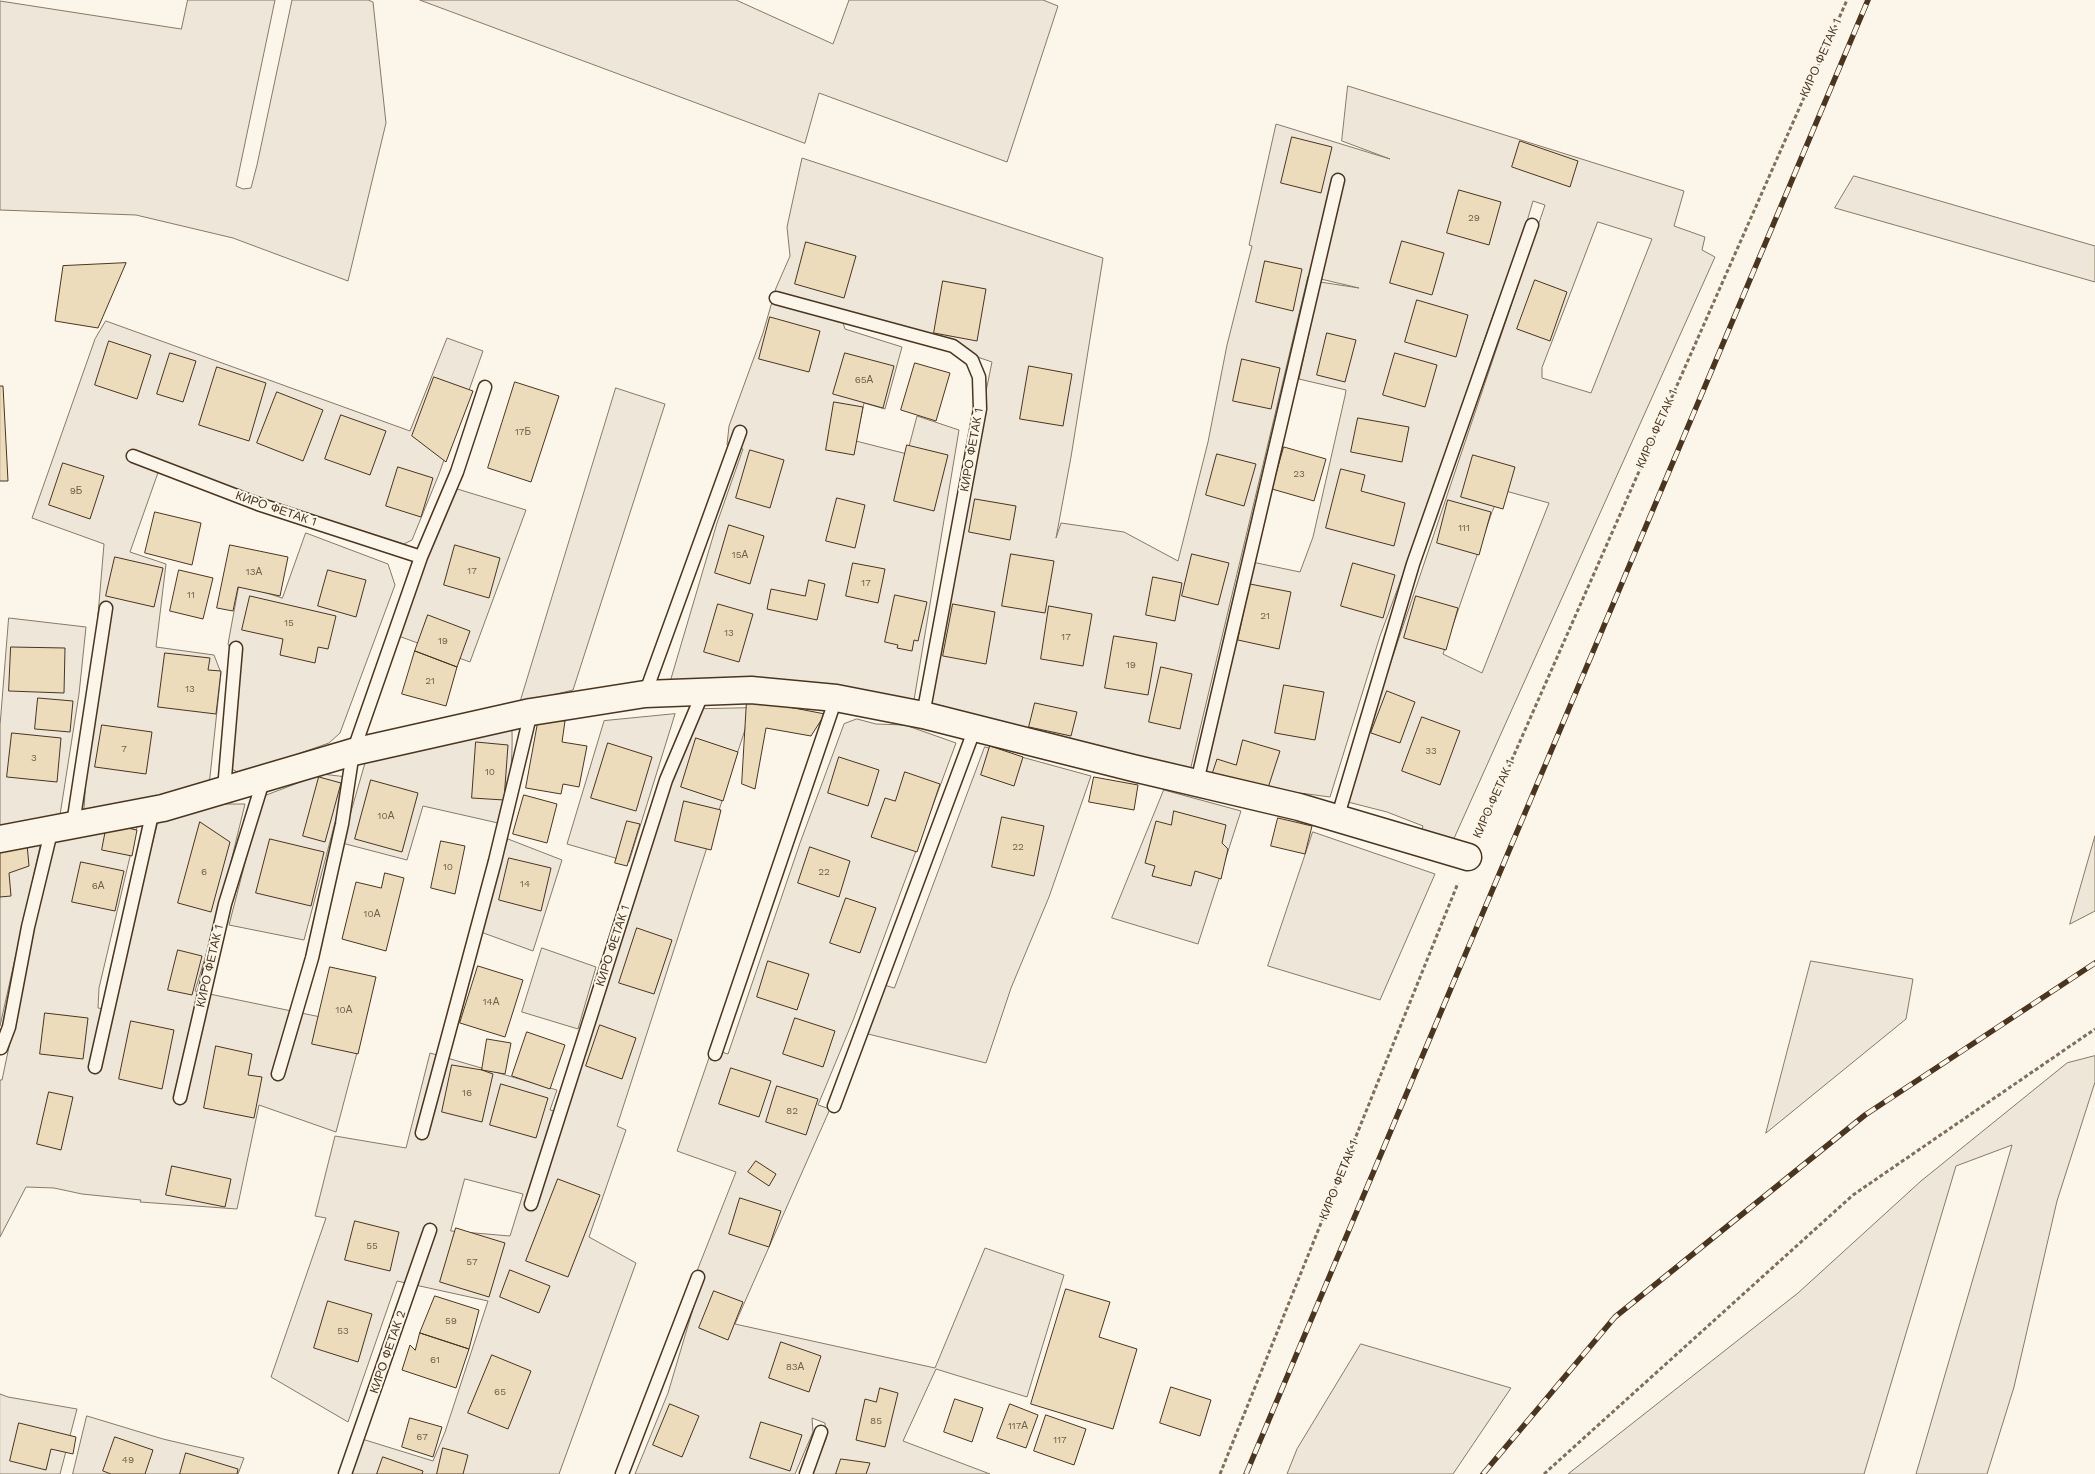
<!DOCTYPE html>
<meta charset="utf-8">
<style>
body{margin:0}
canvas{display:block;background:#fbf6e9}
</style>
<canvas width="2095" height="1474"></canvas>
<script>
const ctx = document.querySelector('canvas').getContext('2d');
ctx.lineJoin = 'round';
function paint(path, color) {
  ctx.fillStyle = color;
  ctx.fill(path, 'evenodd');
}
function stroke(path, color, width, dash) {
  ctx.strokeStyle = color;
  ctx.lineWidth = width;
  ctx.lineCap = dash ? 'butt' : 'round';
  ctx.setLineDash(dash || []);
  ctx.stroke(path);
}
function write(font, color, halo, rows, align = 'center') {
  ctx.font = font + ' "Work Sans",sans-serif';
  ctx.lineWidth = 4;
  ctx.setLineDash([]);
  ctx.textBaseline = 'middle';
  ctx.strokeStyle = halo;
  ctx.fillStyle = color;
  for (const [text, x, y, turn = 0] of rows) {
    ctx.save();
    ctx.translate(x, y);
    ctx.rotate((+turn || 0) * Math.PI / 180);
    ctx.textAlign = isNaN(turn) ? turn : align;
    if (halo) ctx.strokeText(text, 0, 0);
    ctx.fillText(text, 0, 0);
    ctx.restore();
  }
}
const green = new Path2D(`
 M188 0H275L236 186 243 189 251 188 257 165 292 0H368L373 2 386 123 348 281 233 238 136 215 0 210V1L181 29Z
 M420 0H736L833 44 849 0H1043L1058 6 1007 162 819 93 805 143Z
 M1348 86 1684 191 1674 226 1705 237 1702 250 1715 257 1447 854 1418 842 1423 826 1387 812 1344 801 1545 205 1533 201 1514 265 1494 312 1408 561 1380 636 1330 797 1248 786 1210 776 1199 765 1252 562 1300 572 1313 537 1345 396 1346 390 1299 379 1320 282 1359 288 1308 276 1190 771 928 710 977 435 992 362 839 310 845 329 902 347 885 409 864 403 856 441 907 454 917 416 959 430 913 706 670 682 717 523 743 449 727 445 729 426 763 333 776 288 790 256 787 227 802 158 1103 258 1071 457 1056 538 1061 523 1124 532 1178 561 1208 442 1227 345 1252 246 1249 245 1276 124 1390 159 1342 141ZM1598 222 1652 239 1591 393 1542 378V368ZM1502 490 1549 503 1482 673 1443 654 1492 512Z
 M1854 176 2095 246V282L1835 208Z
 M106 321 410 431 447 338 483 351 439 474 412 540 404 544 294 509 234 488 160 467 130 552 166 564 156 647 214 655 221 673 209 786 84 810 89 721 104 544 32 518 95 339Z
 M616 388 665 404 573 690 520 703Z
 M454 488 526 510 470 662 393 634Z
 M306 533 388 564 395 585 340 733 329 743 241 774 228 767 237 661 228 644 239 584 282 598Z
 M9 618 86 627 79 694 60 815 0 826V726Z
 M752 708 617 1126 626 1130 589 1237 636 1263 559 1474H349L362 1439 433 1461 445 1432 488 1301 397 1281 348 1422 271 1377 326 1218 315 1216 335 1136 406 1148 430 1053 557 1090 550 1110 566 1113 686 728 702 709ZM465 1179 523 1194 510 1236 451 1231Z
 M675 714 629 862 567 844 604 721Z
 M857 719 876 724 905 725 956 743 854 1018 818 1105 830 1109 735 1324 935 1368 985 1248 1064 1275 1027 1397 936 1369 903 1441 990 1474H812L826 1439 825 1423 812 1418 813 1432 795 1474H635L668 1393 703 1275 697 1271 736 1172 677 1151 712 1049 728 1054 800 843 844 724Z
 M512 730C513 761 510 794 498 823L423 806 407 860 342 843 365 763Z
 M985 747 1091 776 1049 897 1011 988 986 1063 864 1033 881 984 894 988Z
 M322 774 347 777 304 940 229 925 262 797Z
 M1164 790 1241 811 1198 944 1112 918Z
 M220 804H245L217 919 195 991 364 1026 336 1132 259 1105 237 1209 140 1202 141 1200 82 1194 54 1188 26 1187 0 1237V1080H2L52 842 137 827 99 988 98 1008 111 1010 137 902 158 821Z
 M1313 832 1435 874 1380 1000 1268 966Z
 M2095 836V911L2070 924Z
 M508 839 562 860 533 951 478 931Z
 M41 842 0 1026V851Z
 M542 948 596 967 578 1029 522 1012Z
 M1811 961 1913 979 1906 1019 1766 1133Z
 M2095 1056V1082L2057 1201 2014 1387 1987 1474H1916L2012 1145 1956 1166 1864 1474H1568L1798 1293 1921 1181 2067 1063Z
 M1361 1344 1511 1388 1453 1474H1287L1297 1449Z
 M0 1394 8 1397 77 1409 60 1474H0Z
 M87 1416 163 1439 244 1458 238 1474H73Z`);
paint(green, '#ede6d9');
stroke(green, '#887966', 1);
const building = new Path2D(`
 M1292 137 1332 147 1321 193 1281 183Z
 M1520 141 1578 161 1570 187 1512 167Z
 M1459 190 1501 202 1489 245 1447 233Z
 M1402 241 1444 253 1432 295 1390 283Z
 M806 242 856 256 844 298 795 284Z
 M1265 261 1302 269 1293 311 1256 302Z
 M126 263 98 328 55 321 63 266Z
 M1535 280 1567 292 1550 341 1517 329Z
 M943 281 986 289 977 341 934 333Z
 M1417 300 1468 315 1456 357 1405 342Z
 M770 317 820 331 809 372 759 359Z
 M1327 333 1356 340 1345 382 1317 375Z
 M109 341 151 355 137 399 95 385Z
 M170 353 196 361 183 402 157 394Z
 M845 353 894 366 883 408 833 394Z
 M1395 353 1437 365 1425 407 1383 395Z
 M1242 359 1280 368 1271 409 1233 401Z
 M915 363 950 373 936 421 901 410Z
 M1029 366 1072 374 1063 426 1020 419Z
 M217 367 266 383 249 441 199 425Z
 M434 377 473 391 446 462 412 436Z
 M515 382 559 396 531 482 488 468Z
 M0 386H3L8 481H0Z
 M277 392 323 410 303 461 257 443Z
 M834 402 863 407 854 455 826 450Z
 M341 415 386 431 370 475 325 459Z
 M1358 418 1409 427 1402 462 1351 452Z
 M907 445 948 455 934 511 894 501Z
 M1284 447 1326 459 1314 501 1272 489Z
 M750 450 784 460 770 508 736 498Z
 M1217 454 1256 464 1244 506 1206 495Z
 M1473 455 1515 467 1503 509 1461 497Z
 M63 463 104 476 90 519 49 505Z
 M398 467 433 478 421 517 386 506Z
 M1341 469 1365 475 1361 491 1405 503 1394 546 1326 528Z
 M837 498 865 505 855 548 826 541Z
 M975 499 1016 506 1010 540 969 532Z
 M1448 500 1491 512 1479 555 1437 543Z
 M155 512 201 523 192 565 145 553Z
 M729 525 764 536 750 584 715 573Z
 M230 545 288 557 280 596 238 587 233 611 217 608Z
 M455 545 500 558 489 598 444 585Z
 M1011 554 1054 561 1045 613 1002 606Z
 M1192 554 1229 563 1218 605 1182 596Z
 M115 557 163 568 154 607 106 596Z
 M853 563 885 569 878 603 846 596Z
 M1353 563 1395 575 1383 618 1341 606Z
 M179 570 213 578 203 619 170 611Z
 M328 570 366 580 356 617 318 606Z
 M1153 577 1182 583 1175 621 1146 615Z
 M809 580 825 584 817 620 767 609 771 589 805 596Z
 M1250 584 1291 592 1279 649 1238 640Z
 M895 595 927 602 918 641 914 640 912 651 897 648 898 645 885 642Z
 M250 596 336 616 328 649 318 647 315 663 280 655 283 639 242 630Z
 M1416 596 1458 608 1446 650 1404 638Z
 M718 604 753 614 739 662 704 652Z
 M953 604 995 612 986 664 943 656Z
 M1049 606 1092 614 1083 666 1041 659Z
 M428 615 470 631 457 667 415 651Z
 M1114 636 1157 643 1148 695 1105 688Z
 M11 647 65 648 64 693 9 691Z
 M415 651 457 667 446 706 402 694Z
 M165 653 210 658 208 670 221 671 216 714 158 707Z
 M1161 667 1192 674 1180 729 1149 722Z
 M1284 685 1324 692 1315 740 1275 733Z
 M1387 691 1415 702 1400 743 1371 733Z
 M38 698 73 701 70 732 35 729Z
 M747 699 825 714 811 736 766 728 755 789 742 784Z
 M1035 703 1077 712 1071 736 1029 727Z
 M539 717 565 721 562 742 587 746 579 787 563 784 561 794 526 788Z
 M1422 717 1460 731 1440 785 1402 771Z
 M102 725 152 732 146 774 95 767Z
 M12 733 61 738 57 782 7 777Z
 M696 738 738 752 723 801 681 787Z
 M1243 740 1280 751 1267 791 1212 774 1217 759 1236 765Z
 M476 742 508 745 504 800 472 798Z
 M608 743 652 757 636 811 591 798Z
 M990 746 1023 757 1014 786 981 775Z
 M839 757 879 770 868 806 828 793Z
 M905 772 940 784 917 852 871 837 885 798 895 801Z
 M319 777 341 783 325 842 303 836Z
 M1094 777 1138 785 1134 810 1089 802Z
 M371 780 418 793 402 852 355 839Z
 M524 795 557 804 547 843 513 834Z
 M684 801 721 810 711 850 675 841Z
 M1174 811 1226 825 1222 843 1228 849 1221 879 1195 871 1191 886 1152 876 1155 866 1145 863 1156 821 1171 825Z
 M1002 817 1044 826 1034 876 992 867Z
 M1278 818 1312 826 1305 854 1271 846Z
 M627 821 640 824 627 866 615 863Z
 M200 822 230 842 211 912 178 903Z
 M107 824 137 830 132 856 102 850Z
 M270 839 324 852 311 906 256 893Z
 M441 841 465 846 455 894 431 888Z
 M27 844 29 866 9 873 11 896 0 897V847Z
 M810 847 850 861 839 897 798 883Z
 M509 858 551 868 541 911 499 900Z
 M81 862 124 871 115 911 72 902Z
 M385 873 404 878 386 951 342 939 356 882 381 888Z
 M846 898 876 908 860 953 830 943Z
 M637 928 672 940 654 994 619 983Z
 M178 950 202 956 192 995 168 990Z
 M768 961 809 974 797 1010 757 997Z
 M478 966 523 980 505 1037 460 1023Z
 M330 967 376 977 358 1054 312 1044Z
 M45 1013 88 1018 83 1059 40 1054Z
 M795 1018 835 1031 823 1067 783 1054Z
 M131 1021 174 1030 162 1089 119 1079Z
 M600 1025 636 1038 622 1079 586 1066Z
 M527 1032 565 1045 550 1089 512 1076Z
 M487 1039 511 1043 505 1074 482 1070Z
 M216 1046 252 1054 248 1075 262 1077 254 1118 204 1108Z
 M452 1065 482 1070 493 1074 482 1122 442 1112Z
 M731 1068 771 1081 759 1117 719 1104Z
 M501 1084 548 1098 536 1138 490 1125Z
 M777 1086 818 1099 806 1135 766 1122Z
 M49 1092 73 1097 61 1150 37 1144Z
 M756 1161 776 1174 769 1186 748 1172Z
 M172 1166 231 1179 225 1207 166 1195Z
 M558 1179 600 1195 568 1277 526 1261Z
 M740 1198 781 1211 769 1247 729 1234Z
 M355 1221 399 1232 390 1271 345 1260Z
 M456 1228 505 1243 489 1297 440 1282Z
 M510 1270 550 1286 539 1313 500 1297Z
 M1066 1289 1110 1302 1099 1337 1137 1349 1113 1429 1031 1404Z
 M714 1291 743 1302 728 1340 699 1328Z
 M435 1296 479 1310 469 1349 420 1333Z
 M328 1301 372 1314 358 1362 314 1348Z
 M420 1333 469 1349 456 1388 402 1370 410 1345 415 1350Z
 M781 1342 821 1356 809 1392 769 1378Z
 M492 1355 531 1371 508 1429 468 1413Z
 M1171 1387 1211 1400 1200 1436 1160 1423Z
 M880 1388 898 1393 885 1447 856 1440 865 1399 876 1402Z
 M955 1399 983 1408 972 1442 944 1432Z
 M670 1404 699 1416 682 1457 653 1445Z
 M1010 1404 1038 1415 1026 1448 997 1438Z
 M1046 1415 1086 1429 1074 1465 1034 1451Z
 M410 1418 442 1427 433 1457 402 1447Z
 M761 1422 802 1435 790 1471 750 1458Z
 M19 1423 76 1437 73 1454 51 1449 46 1470 10 1461Z
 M115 1437 153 1450 145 1474H111L103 1471Z
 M443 1448 468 1455 463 1474H437Z
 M186 1453 238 1469 237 1474H180Z
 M383 1457 423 1471 422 1474H377Z
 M841 1459 870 1463 866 1474H836Z`);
paint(building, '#ecdcbc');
stroke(building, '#4a3520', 1);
const lane = new Path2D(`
 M776 298 953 346 972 360 979 377 980 409 923 715
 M133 456 258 504 421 557
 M645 694 740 432
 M1197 782 1338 180
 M224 789 236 648
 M1337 819 1413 564 1532 225
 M73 824 106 608
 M1 1048 9 1027 28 927 52 828
 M715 1054 836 698
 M95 1067 153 810
 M278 1074 312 958 342 824 353 752 421 557 457 472 485 387
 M180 1098 225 904 264 778
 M834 1106 975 728
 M422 1133 495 861 531 712
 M531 1204 666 780 704 690
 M345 1474 430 1230
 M622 1474 698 1277
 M806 1474 821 1432`);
const street = new Path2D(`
 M0 839 163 808 353 752 531 712 645 694 751 690 836 698 923 715 1133 768 1299 807 1468 857`);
stroke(lane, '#4a3520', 15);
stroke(street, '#4a3520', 29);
stroke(new Path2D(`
 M1480 832 1847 0
 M1220 1474 1458 883
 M1544 1474 1853 1195 2095 1029`), '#7f6f5c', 3, [4, 2.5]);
stroke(lane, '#fbf6e9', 12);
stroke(street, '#fbf6e9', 26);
const rail = new Path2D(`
 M1246 1474 1868 0
 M1483 1474 1615 1317 1865 1115 2095 963`);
stroke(rail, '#4a3520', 5.5);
stroke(rail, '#fbf6e9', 4, [11]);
write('10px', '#725f47', null, [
 ["29",1474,218],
 ["65А",864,380],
 ["17Б",523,432],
 ["23",1299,474],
 ["9Б",76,491],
 ["111",1464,528],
 ["15А",740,555],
 ["17",472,571],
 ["13А",254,572],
 ["17",866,583],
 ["11",191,595],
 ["21",1265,616],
 ["15",289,623],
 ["13",729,633],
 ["17",1066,637],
 ["19",443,641],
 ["19",1131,665],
 ["21",430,681],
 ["13",190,689],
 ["7",124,749],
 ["33",1431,751],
 ["3",34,758],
 ["10",490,772],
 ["10А",386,816],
 ["22",1018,847],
 ["10",448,867],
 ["6",204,872],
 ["22",824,872],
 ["14",525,884],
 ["6А",98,886],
 ["10А",372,914],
 ["14А",491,1002],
 ["10А",344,1010],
 ["16",467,1093],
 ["82",792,1111],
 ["55",372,1246],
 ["57",472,1262],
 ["59",451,1321],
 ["53",343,1331],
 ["61",435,1360],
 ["83А",795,1367],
 ["65",500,1392],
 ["85",876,1421],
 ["117А",1018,1426],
 ["67",422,1437],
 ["117",1060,1440],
 ["49",128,1460]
]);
write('12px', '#4a3520', '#fbf6e9', [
 ["КИРО ФЕТАК 1",1821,58,-66],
 ["КИРО ФЕТАК 1",1657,429,-66],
 ["КИРО ФЕТАК 1",972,450,-80],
 ["КИРО ФЕТАК 1",276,509,19],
 ["КИРО ФЕТАК 1",1494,799,-66],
 ["КИРО ФЕТАК 1",613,946,-72],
 ["КИРО ФЕТАК 1",210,966,-77],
 ["КИРО ФЕТАК 1",1339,1180,-68],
 ["КИРО ФЕТАК 2",388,1352,-71]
]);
</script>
